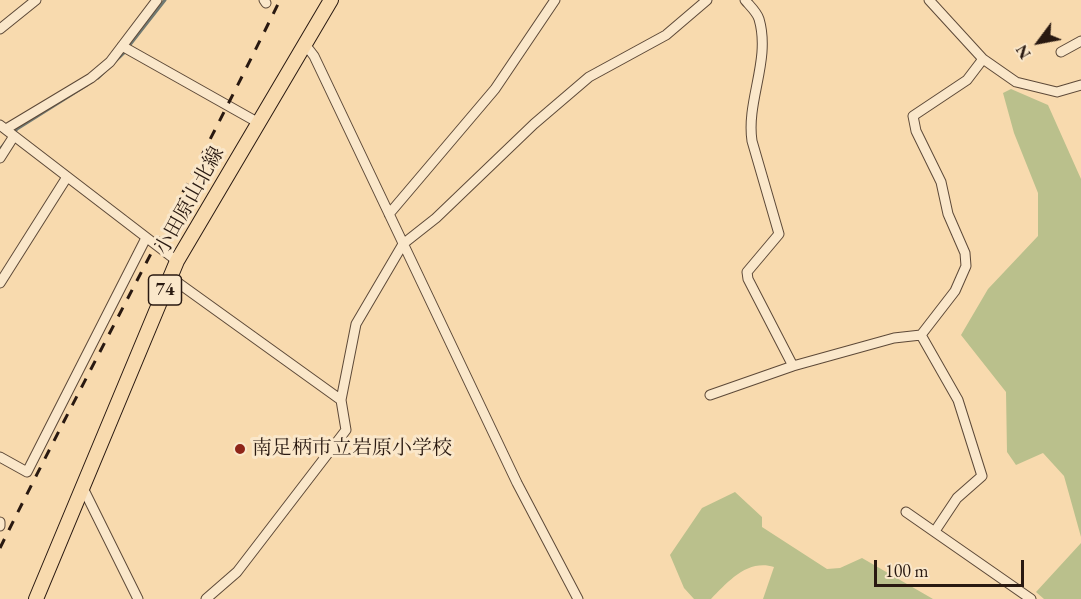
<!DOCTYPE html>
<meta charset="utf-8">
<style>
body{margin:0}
#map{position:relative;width:1081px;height:599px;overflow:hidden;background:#f8daae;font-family:"EB Garamond",serif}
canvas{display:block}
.north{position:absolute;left:1009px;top:12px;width:60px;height:60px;-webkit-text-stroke:4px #fae7ca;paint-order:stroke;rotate:238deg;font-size:16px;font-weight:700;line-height:24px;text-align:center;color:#291911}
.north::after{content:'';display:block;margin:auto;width:21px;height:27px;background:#291911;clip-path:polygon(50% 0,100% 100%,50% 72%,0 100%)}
.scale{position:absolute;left:874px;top:560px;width:150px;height:27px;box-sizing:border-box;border:3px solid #291911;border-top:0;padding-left:8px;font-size:18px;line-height:21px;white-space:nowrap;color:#291911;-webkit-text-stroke:4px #fae7ca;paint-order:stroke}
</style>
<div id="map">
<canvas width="1081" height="599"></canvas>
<div class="north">N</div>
<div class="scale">100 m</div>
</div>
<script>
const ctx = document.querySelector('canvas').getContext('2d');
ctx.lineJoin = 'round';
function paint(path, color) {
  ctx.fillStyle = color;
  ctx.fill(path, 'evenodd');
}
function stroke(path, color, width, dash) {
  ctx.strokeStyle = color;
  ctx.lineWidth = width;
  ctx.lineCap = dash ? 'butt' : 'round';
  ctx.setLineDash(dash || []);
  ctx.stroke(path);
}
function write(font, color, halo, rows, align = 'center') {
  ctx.font = font + ' "EB Garamond","Noto Serif JP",serif';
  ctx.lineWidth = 6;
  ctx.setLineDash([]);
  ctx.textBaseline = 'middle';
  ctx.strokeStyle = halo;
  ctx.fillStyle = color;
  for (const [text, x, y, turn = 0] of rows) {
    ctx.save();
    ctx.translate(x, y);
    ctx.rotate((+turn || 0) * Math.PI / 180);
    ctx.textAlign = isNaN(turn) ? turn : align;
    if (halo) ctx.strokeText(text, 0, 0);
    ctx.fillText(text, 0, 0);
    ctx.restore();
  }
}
paint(new Path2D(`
 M1011 89 1048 105 1081 179V537L1064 476 1043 453 1016 465 1007 452 1006 392 961 335 988 289 1038 236V193L1014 133 1003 93Z
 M735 492 762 517V527L827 569 840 568 862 558 933 599H763L774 567C747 559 728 582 711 599H694L684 588 670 555 702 508Z
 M1081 543V599H1044L1036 592Z`), '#bac08c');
stroke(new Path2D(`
 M129 46 165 0
 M98 78 125 52
 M0 149 17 129 87 85`), '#707972', 3);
const minor = new Path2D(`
 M264 0 266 3
 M745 0C749 5 757 12 759 19 771 60 746 101 752 141L779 234 747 272 748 279 793 366 894 338 921 335 955 291 966 266 965 253 948 214 941 182 916 131 913 116 967 80 983 59
 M929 0 983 59 1016 82 1057 92 1081 85
 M0 29 36 0
 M304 43 314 56 517 483 578 599
 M122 46 257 122
 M1061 52 1081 41
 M0 125 177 261
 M6 129 91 78 110 62 157 0
 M0 158 14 136
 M389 214 495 89 555 0
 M170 277 341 400
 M0 283 67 177
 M921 335 958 400 982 476 957 498 935 531
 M710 395 793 366
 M0 457 27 472 146 238
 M83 488 138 599
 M906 512 1031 599
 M0 522V526
 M206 599 237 572 346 430 341 400 356 324 403 244 436 218 534 124 589 77 666 35 707 0`);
const primary = new Path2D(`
 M36 599 177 261 331 0`);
stroke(minor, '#5d4938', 11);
stroke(primary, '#291911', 16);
stroke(minor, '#fae7ca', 9);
stroke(primary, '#f8daae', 14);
stroke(new Path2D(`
 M0 548C91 364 190 184 280 0`), '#291911', 3, [10, 10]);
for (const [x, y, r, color] of [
 [240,449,6,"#8f2418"]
]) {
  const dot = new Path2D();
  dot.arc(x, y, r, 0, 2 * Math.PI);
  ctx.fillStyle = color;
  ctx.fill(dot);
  stroke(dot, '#fae7ca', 2);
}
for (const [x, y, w] of [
 [165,290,33]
]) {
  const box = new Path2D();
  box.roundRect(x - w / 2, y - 15, w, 30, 4.5);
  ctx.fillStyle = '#fae7ca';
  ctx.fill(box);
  stroke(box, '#291911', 1.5);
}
write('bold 18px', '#291911', null, [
 ["74",165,290]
]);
write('20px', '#291911', '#fae7ca', [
 ["小田原山北線",190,201,-61]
]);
write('20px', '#291911', '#fae7ca', [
 ["南足柄市立岩原小学校",252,449]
], 'left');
</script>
